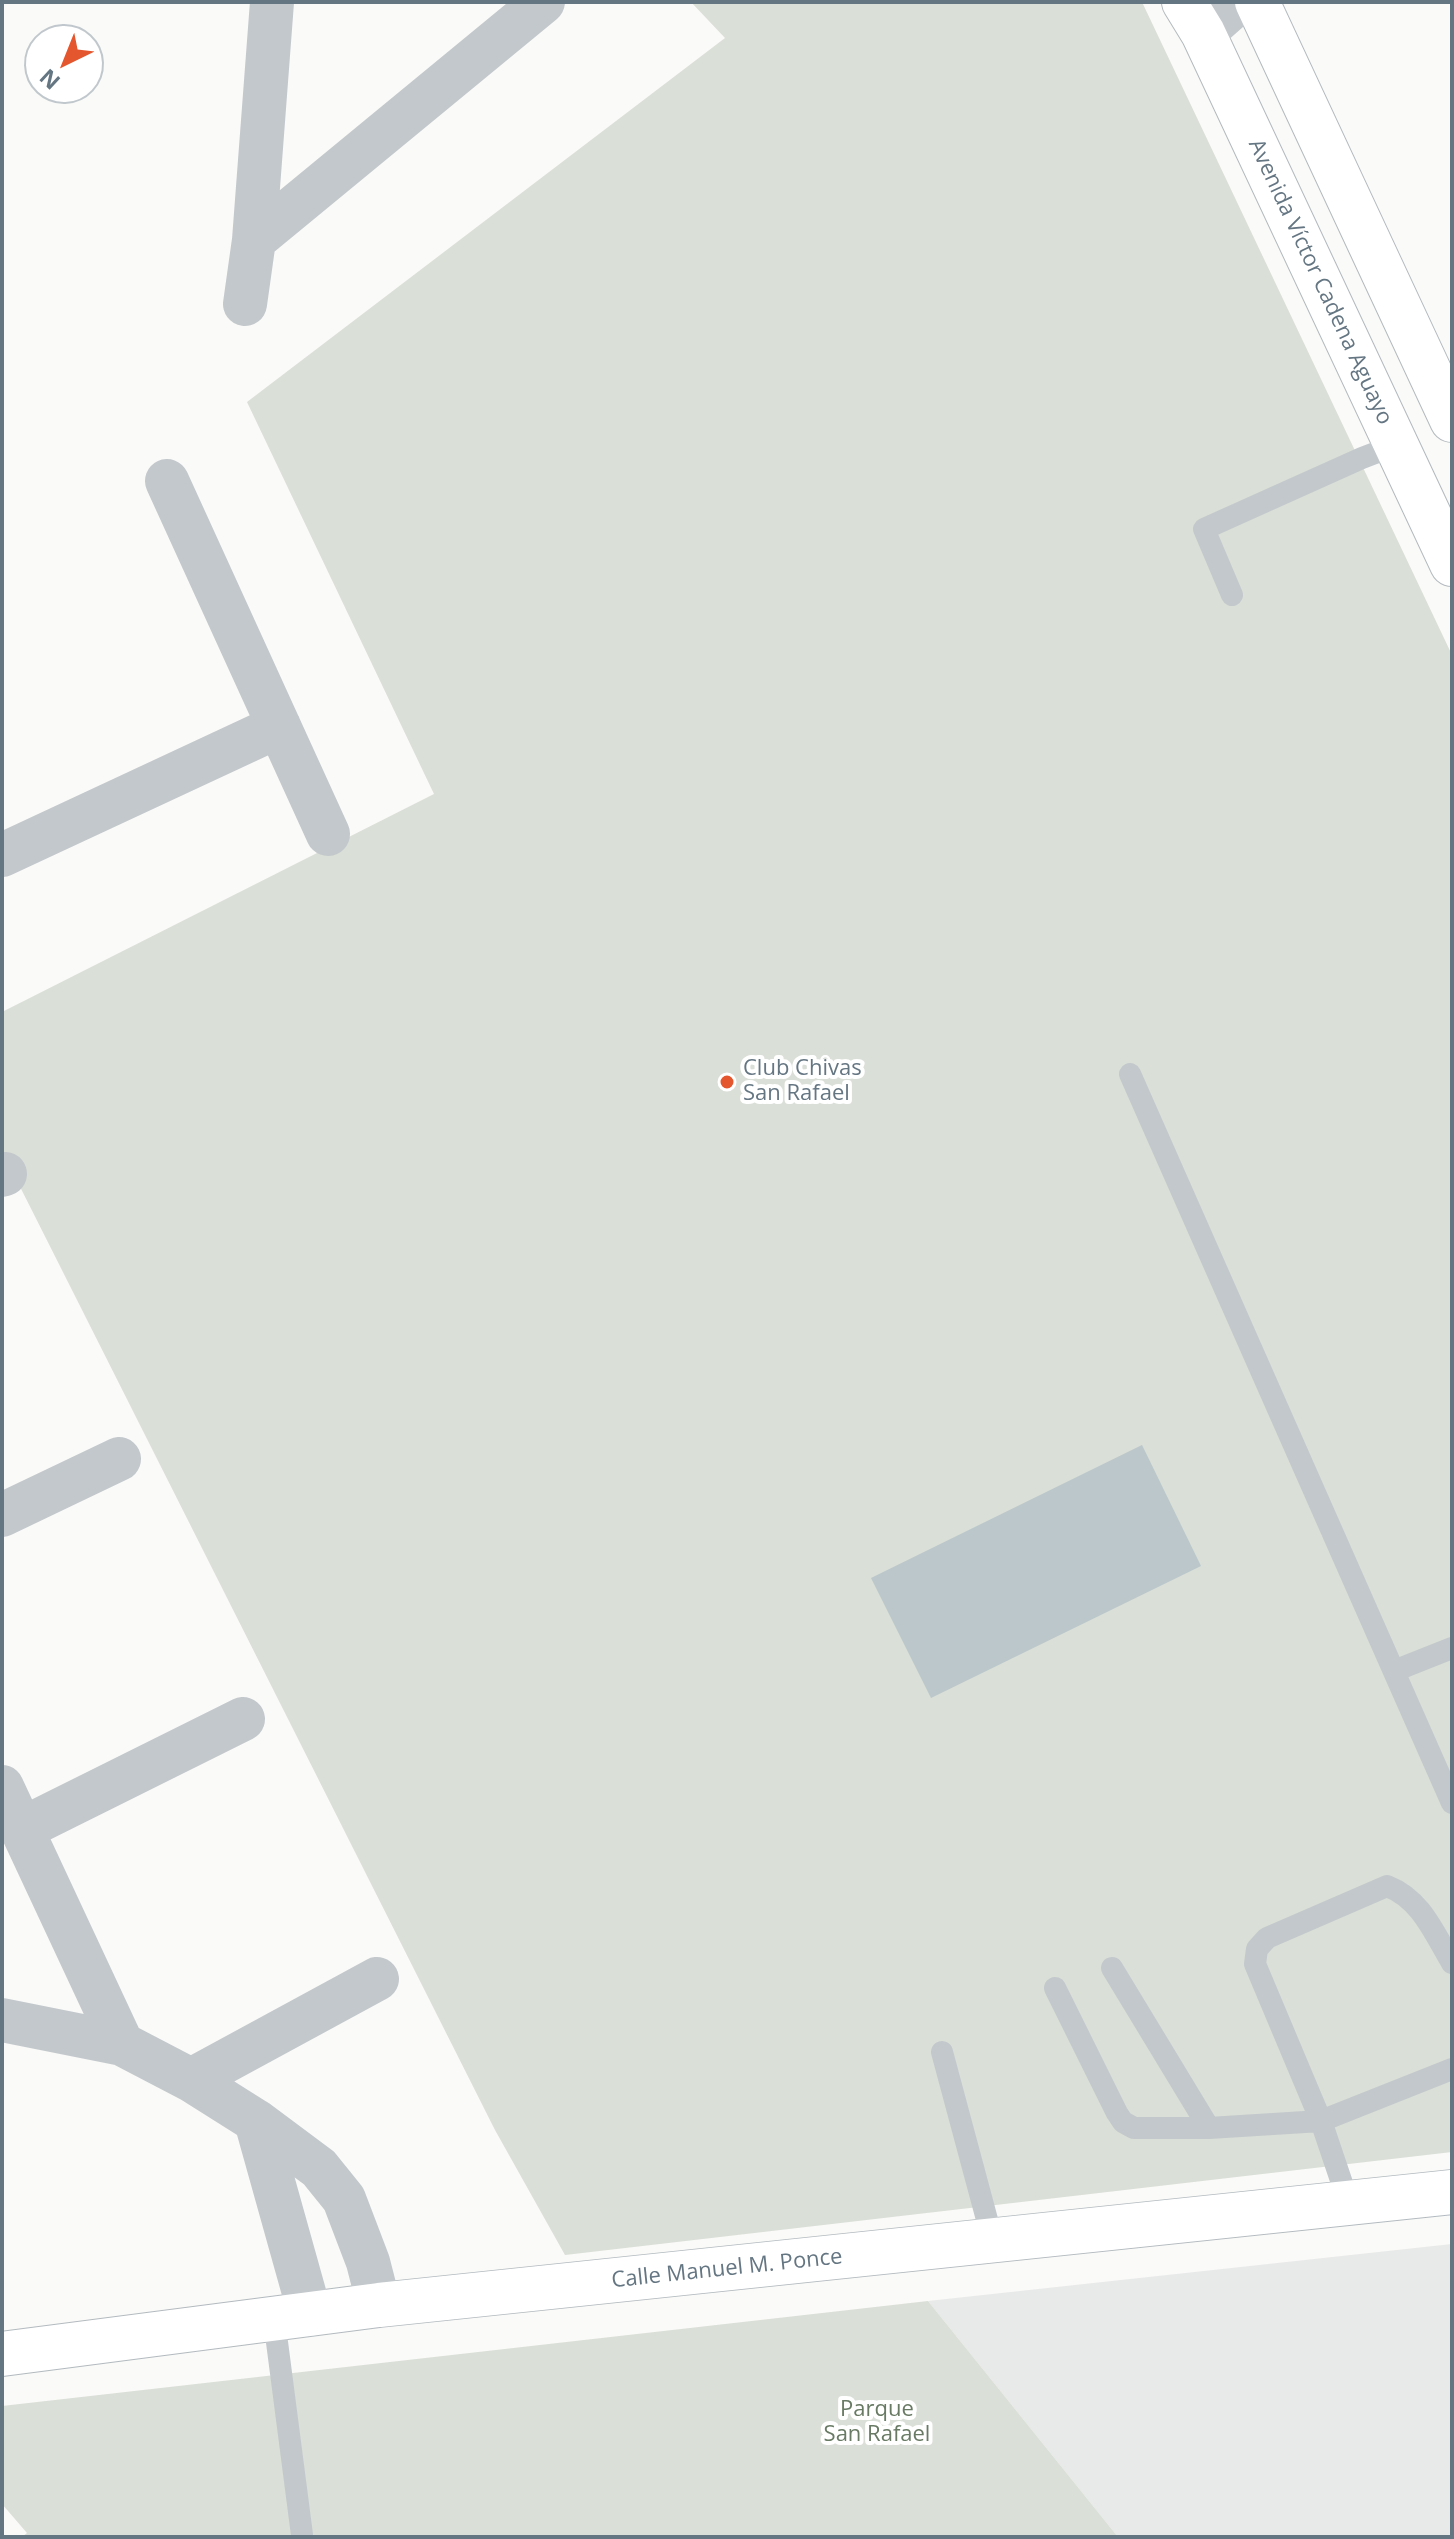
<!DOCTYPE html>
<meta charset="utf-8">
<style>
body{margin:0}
#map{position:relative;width:1454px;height:2539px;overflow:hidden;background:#fafaf8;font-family:"Open Sans",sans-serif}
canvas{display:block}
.frame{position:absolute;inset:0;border:4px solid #657683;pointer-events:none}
.north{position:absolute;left:24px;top:24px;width:80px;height:80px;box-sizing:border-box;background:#fff;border:2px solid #c1c8cd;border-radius:50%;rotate:223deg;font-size:22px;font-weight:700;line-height:32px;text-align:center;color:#657683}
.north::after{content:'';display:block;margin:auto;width:28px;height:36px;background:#e4572e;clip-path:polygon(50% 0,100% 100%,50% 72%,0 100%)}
</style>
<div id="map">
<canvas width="1454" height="2539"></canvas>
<div class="frame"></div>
<div class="north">N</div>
</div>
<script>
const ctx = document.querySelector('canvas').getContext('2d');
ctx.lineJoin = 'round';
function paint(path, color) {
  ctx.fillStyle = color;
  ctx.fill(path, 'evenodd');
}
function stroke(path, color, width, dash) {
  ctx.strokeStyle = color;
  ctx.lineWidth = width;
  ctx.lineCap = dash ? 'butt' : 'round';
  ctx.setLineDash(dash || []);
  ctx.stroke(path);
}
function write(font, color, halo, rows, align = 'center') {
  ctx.font = font + ' "Open Sans",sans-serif';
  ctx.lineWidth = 8;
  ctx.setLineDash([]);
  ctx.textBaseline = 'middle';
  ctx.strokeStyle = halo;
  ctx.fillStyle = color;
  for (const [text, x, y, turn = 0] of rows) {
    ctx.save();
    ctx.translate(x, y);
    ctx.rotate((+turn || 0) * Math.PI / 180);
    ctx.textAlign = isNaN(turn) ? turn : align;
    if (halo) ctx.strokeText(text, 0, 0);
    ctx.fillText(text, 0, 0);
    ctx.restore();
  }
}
paint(new Path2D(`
 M1452 2244V2537H1118L928 2301Z`), '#e8e9e9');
paint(new Path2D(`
 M691 2H1142L1452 655V2152L565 2255 495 2130 2 1151V1012L434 794 247 402 725 38Z
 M928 2301 1118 2537H22L27 2533 2 2504V2406Z`), '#dadfd7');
paint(new Path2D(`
 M1142 1445 1201 1566 931 1698 871 1578Z`), '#bbc7cb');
const secondary = new Path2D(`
 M1184 2 1203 33 1452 564
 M1257 2 1452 420
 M2 2354 379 2305 1452 2192`);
stroke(secondary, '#b3babf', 46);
stroke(new Path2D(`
 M1232 595 1204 529 1362 458 1396 445
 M1130 1074 1452 1803
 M1394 1671 1452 1648
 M1112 1968 1209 2128
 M1055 1988 1117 2113 1123 2122 1134 2128H1209L1321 2121 1452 2069
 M942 2052 993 2242
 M1349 2204 1321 2121 1255 1964 1257 1949 1267 1938 1387 1886C1421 1899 1434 1933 1452 1963
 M274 2319 302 2535`), '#c3c8cc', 22);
stroke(new Path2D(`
 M1203 33 1238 2
 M254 240 543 2
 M245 304 254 240 272 2
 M167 481 328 834
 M2 855 279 726
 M2 1175 5 1174
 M2 1515 119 1459
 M2 1787 122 2044
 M22 1829 243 1719
 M2 2020 122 2044 191 2080 256 2121 319 2168 344 2199 368 2262 379 2305
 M191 2080 377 1979
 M256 2121 310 2314`), '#c3c8cc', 44);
stroke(secondary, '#fff', 44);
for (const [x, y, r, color] of [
 [727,1082,8,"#e4572e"]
]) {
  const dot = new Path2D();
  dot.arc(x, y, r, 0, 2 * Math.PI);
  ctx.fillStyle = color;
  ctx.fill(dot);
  stroke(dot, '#fff', 3);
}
write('22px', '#657683', '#fff', [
 ["Avenida Víctor Cadena Aguayo",1320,282,65],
 ["Calle Manuel M. Ponce",727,2269,-6]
]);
write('22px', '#657683', '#fff', [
 ["Club Chivas",743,1069],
 ["San Rafael",743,1094]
], 'left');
write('22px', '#687a64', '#fff', [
 ["Parque",877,2410],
 ["San Rafael",877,2435]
]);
</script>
